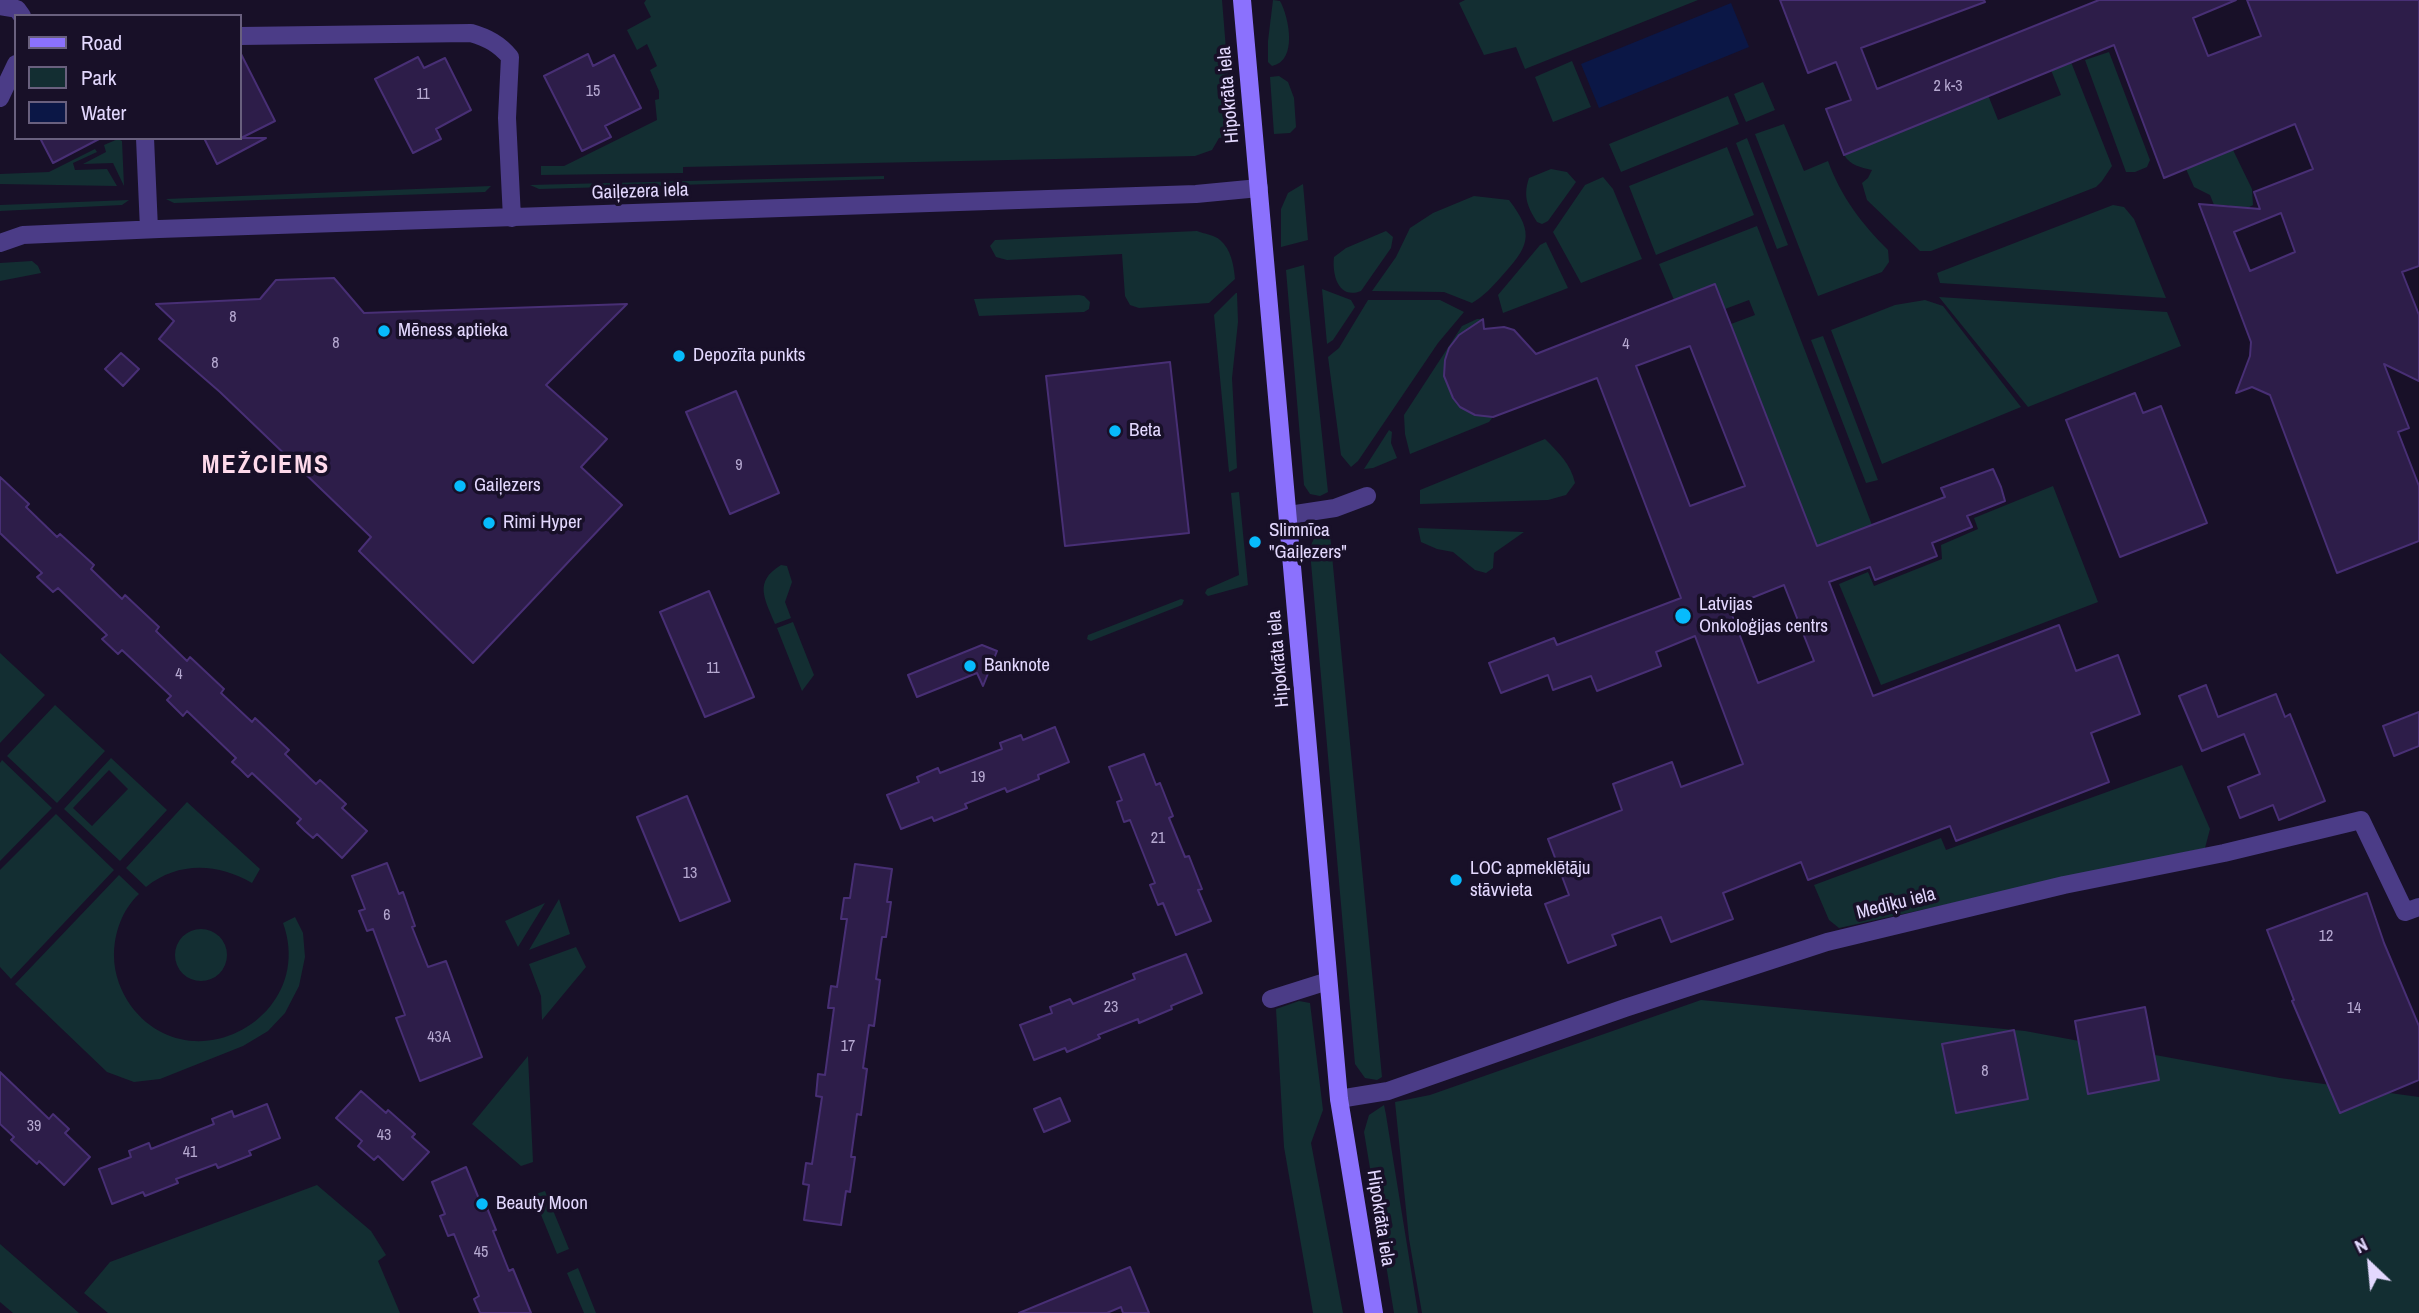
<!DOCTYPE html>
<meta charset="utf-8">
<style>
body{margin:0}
#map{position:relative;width:2419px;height:1313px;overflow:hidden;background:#181028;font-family:"Archivo Narrow",sans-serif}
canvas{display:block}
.legend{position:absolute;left:14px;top:14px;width:228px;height:126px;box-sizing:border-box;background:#181028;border:2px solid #69607e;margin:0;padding:9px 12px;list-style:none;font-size:21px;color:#e3d8fe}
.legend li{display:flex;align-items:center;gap:14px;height:35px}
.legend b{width:35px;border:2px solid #69607e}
.north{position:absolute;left:2335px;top:1229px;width:70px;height:70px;-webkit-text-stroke:5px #181028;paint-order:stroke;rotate:334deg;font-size:19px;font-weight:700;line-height:28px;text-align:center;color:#e3d8fe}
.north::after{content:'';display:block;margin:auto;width:24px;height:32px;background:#e3d8fe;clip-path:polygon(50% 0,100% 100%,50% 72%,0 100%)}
</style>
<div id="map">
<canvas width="2419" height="1313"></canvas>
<ul class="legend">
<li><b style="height:9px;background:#8b71fd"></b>Road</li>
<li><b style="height:19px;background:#132e32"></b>Park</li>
<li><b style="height:19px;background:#0b1746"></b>Water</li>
</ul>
<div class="north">N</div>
</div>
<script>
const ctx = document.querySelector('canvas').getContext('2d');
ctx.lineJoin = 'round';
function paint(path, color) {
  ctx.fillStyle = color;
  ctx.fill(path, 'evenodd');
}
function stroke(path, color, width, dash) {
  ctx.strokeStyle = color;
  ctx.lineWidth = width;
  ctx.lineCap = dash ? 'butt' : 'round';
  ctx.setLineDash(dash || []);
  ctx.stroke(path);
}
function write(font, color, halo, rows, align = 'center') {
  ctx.font = font + ' "Archivo Narrow",sans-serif';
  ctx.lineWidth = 7;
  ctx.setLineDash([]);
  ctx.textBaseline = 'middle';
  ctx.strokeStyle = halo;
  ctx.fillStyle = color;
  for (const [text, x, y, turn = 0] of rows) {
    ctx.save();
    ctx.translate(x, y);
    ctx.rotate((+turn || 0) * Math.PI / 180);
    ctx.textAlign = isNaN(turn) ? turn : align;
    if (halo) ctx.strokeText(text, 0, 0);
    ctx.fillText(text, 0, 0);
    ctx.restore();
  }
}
paint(new Path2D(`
 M646 0H1222L1233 136 1219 138 1212 150 1195 156 683 167V173L541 175V166H564L657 120 655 100 659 99V91L650 70 657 66 647 44 637 50 627 30 651 17 644 3Z
 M1273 0 1280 1C1289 17 1298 61 1272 66L1268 62V41Z
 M1465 0H1698L1525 69 1516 47 1484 55 1459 3Z
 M2109 52 2150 160 2147 167 2135 172H2126L2085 60Z
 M1572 61 1591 107 1553 122 1535 77Z
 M2071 62 2112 166 2102 181 2096 187 1931 251H1920L1867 200 1862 183 1868 178 1872 170C1860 167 1851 166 1844 155L1988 95 1998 120 2061 95 2051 70Z
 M1279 76 1288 82 1294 98 1296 127 1290 133 1274 134 1270 77Z
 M1763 82 1775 110 1746 122 1734 94Z
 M1728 96 1739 124 1621 172 1609 144Z
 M1784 124 1804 171 1828 161C1841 197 1862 224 1888 250L1889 262 1882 272 1818 296 1755 134Z
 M1747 138 1788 245 1777 249 1736 143Z
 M118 139 122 141 124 186 113 163 83 164 106 152 104 145Z
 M1727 147 1754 215 1656 255 1629 186Z
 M95 149 97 152 73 163 75 170 107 169 117 186 0 184V174L49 172Z
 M2233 150 2252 189 2253 205 2240 212 2228 205H2214L2210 195 2194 187 2186 169Z
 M1551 169 1567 172 1576 182 1548 221 1542 224 1537 222C1527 206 1523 196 1529 178Z
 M884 176V179L539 189 530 185Z
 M1603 177 1613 189 1642 259 1581 283 1553 232 1585 185Z
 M1303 184 1308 240 1281 247V209L1288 193Z
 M491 186 485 192 174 203 166 199Z
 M1474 196 1509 200C1536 235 1528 247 1501 277 1492 287 1484 296 1472 303L1444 292 1372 291 1396 257 1410 228 1433 213Z
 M129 200 122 205 0 211V205Z
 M2113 205 2124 207 2134 219 2166 298 1940 283 1937 273Z
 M1757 226 1872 525 1817 546 1731 324 1755 315 1749 300 1725 309 1715 284 1674 300 1659 264Z
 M1197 231C1204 234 1215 235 1220 240 1231 249 1234 266 1235 279L1209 303 1139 308 1130 305 1125 296 1122 254 1007 260 996 257 990 246 995 240Z
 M1386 231 1393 237 1391 248 1361 291C1338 300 1332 274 1334 257L1346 248Z
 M1546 242 1568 288 1503 313 1498 295 1540 245Z
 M32 261 38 266 41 273 0 281V263Z
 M1304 265 1328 492 1320 496 1310 494 1304 485 1286 270Z
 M1322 289 1351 300 1355 307 1333 340 1327 344Z
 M1236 293H1237L1238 322 1232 378 1237 468 1229 472 1214 315Z
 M1079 295 1084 296 1090 302 1089 309 1084 312 979 316 974 299Z
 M1939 297 2167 312 2181 346 2028 407Z
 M1368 300H1440L1464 312 1438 343 1358 461 1351 467 1341 455 1328 357 1339 348Z
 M1925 300 1943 306 2021 407 1882 464 1831 330 1895 305Z
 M1477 319H1483C1434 351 1444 356 1460 407L1475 415 1493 417 1489 422 1410 454 1405 434 1404 415 1462 326Z
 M1823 336 1878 480 1866 483 1811 340Z
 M1389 430 1392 432 1391 443 1397 458 1373 468 1364 469Z
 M1545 439C1558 452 1571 464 1575 483L1566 495 1548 500 1420 504V490Z
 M2053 486 2098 602 1881 685 1839 584 1868 572 1874 586 1942 559 1941 545 1978 529 1974 518Z
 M1239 492 1248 585 1208 596 1205 593 1207 589 1239 575 1231 493Z
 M1329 524 1382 1077 1377 1080 1365 1078 1355 1064 1310 551C1311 538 1320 532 1329 524Z
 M1418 528 1524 532 1494 553 1493 568 1486 573 1475 570 1453 552 1437 549 1421 542Z
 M781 565 787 566 792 582 785 602 791 618 775 624C765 599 753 582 781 565Z
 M1181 599 1184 600 1182 605 1091 641 1087 639 1088 635Z
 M793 622 814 675 802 691 777 628Z
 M0 653 45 695 0 743Z
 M55 705 105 751 57 803 7 756Z
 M111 758 167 810 120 861 64 809ZM109 770 128 789 92 826 73 808Z
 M2 760 52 808 0 861V763Z
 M2182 765 2210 829 2205 848 1839 928 1829 920 1814 885 1941 838 1946 850Z
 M187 802 260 869 252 883C218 863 178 861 146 887L126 868Z
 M56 814 114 870 11 979 0 967V870Z
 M119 875 139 894C122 910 114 933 114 956 114 974 121 992 131 1006 191 1086 317 1017 283 923L295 917 303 933 305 957 299 986 285 1013 268 1031 243 1046 160 1079 134 1082 107 1072 15 984Z
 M559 899 570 934 529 950Z
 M545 903 518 947 505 921Z
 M175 955a26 26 0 1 1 52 0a26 26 0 1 1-52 0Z
 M576 947 586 967 542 1020 541 996 529 964Z
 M1701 1000 2025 1031 2280 1078 2419 1097V1313H1422L1409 1239 1395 1102 1430 1095Z
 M1299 1001 1310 1003 1323 1110 1311 1143 1343 1313H1313L1284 1147 1276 1009Z
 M528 1056 533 1162 521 1166 472 1124Z
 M1384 1105 1386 1115 1418 1313H1394L1364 1132 1369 1115Z
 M317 1185 371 1231 386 1255 378 1261 400 1313H108L84 1293 110 1262Z
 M545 1191 569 1249 557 1254 533 1195Z
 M0 1244 79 1313H13L0 1302Z
 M578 1268 596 1313H584L567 1273Z`), '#132e32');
paint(new Path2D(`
 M1731 3 1749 47 1599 108 1581 64Z`), '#0b1746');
const building = new Path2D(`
 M1780 0H1984L1985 2 1861 48 1877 89 2099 0H2236L2193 18 2208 56 2261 36 2247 0H2419V266L2402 272 2419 315V381L2384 364 2409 428 2398 432 2419 486V541L2337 573 2270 395 2252 387 2236 393 2250 356 2251 342 2199 204 2260 209 2254 192 2313 169 2295 124 2164 178 2114 45 1844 155 1826 109 1851 100 1836 62 1808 73ZM2281 213 2295 252 2250 271 2234 232Z
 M240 52 275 121 241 138H266L217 164 204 138H240Z
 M588 54 593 66 614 55 641 108 605 126 611 137 582 151 544 76Z
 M418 57 424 68 445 58 471 110 436 129 441 139 413 153 375 79Z
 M40 138H101L53 163Z
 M334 278 364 313 627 304 546 385 607 439 581 467 622 505 473 663 359 551 371 537 220 392 159 339 174 321 156 304 260 299 276 280Z
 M1715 284 1817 546 1945 497 1941 488 1993 469 2001 487 2005 501 1967 516 1972 527 1932 543 1937 556 1875 580 1870 567 1829 582 1873 696 2059 625 2076 671 2118 655 2140 714 2091 733 2109 782 1956 841 1950 826 1808 880 1801 862 1723 893 1733 919 1671 942 1661 917 1612 935 1616 945 1568 963 1545 904 1569 895 1548 839 1622 810 1613 784 1672 762 1681 787 1743 764 1695 636 1656 652 1661 666 1597 691 1591 676 1553 690 1548 675 1501 693 1489 663 1554 638 1557 645 1681 598 1597 378 1493 417 1475 415 1460 407 1453 398 1444 376 1445 360 1449 348 1459 335 1483 319 1484 329 1504 327 1514 330 1536 354ZM1690 346 1745 486 1690 506 1636 366ZM1784 585 1814 661 1758 683 1729 607Z
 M121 353 139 369 123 386 105 369Z
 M1170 362 1189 533 1065 546 1046 376Z
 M736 391 779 493 730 514 686 412Z
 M2135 393 2143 413 2161 406 2207 523 2120 557 2066 420Z
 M0 477 29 504 26 507 57 537 60 534 94 565 91 569 122 599 125 595 159 627 156 631 187 661 190 657 224 689 221 693 252 722 255 718 289 750 285 754 316 784 320 780 346 804 342 808 367 831 342 858 317 834 313 838 305 831 297 823 301 819 252 773 248 777 240 769 232 762 236 758 187 711 183 716 167 700 171 696 122 650 118 654 102 639 107 635 58 588 53 592 37 577 42 573 0 533Z
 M709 591 754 697 705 717 660 612Z
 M982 645 997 651 983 686 977 673 917 697 908 675Z
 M2206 685 2218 717 2276 694 2285 717 2290 714 2325 801 2279 820 2273 805 2240 818 2228 787 2260 774 2244 734 2202 751 2179 696Z
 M2419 712V746L2394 756 2383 726Z
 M1055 727 1069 762 1038 775 1039 779 1007 792 1005 788 965 804 967 808 934 821 932 817 901 829 887 795 919 782 917 777 938 768 940 773 1002 749 1000 743 1021 735 1023 740Z
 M1144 754 1156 785 1160 783 1173 816 1169 818 1185 857 1189 856 1202 889 1198 890 1211 921 1176 935 1163 903 1158 905 1150 885 1155 883 1130 820 1124 822 1117 802 1122 800 1109 767Z
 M687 796 730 901 680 921 637 817Z
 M387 863 399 894 403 892 415 926 412 927 428 967 446 961 482 1057 420 1081 396 1018 405 1015 373 929 367 931 359 911 365 909 352 876Z
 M855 864 892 869 887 902H891L886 937H882L876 979 880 980 874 1026 869 1025 863 1068 867 1069 861 1115 857 1114 851 1157H855L850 1192 846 1191 841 1225 804 1220 809 1185 803 1184 806 1163 812 1164 822 1097 816 1096 818 1074 825 1075 834 1008H828L831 986 837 987 847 919H841L844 898H850Z
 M2367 893 2384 943 2419 1026V1080L2340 1113 2292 1001 2294 1000 2267 930Z
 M1186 954 1202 993 1171 1006 1172 1009 1139 1023 1138 1019 1098 1035 1100 1038 1067 1052 1065 1048 1034 1060 1020 1025 1052 1013 1050 1007 1070 999 1073 1004 1135 979 1133 974Z
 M2145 1007 2159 1080 2088 1094 2075 1021Z
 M2014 1030 2028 1099 1956 1113 1942 1044Z
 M0 1072 49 1119 53 1114 69 1129 65 1133 90 1157 64 1185 39 1161 37 1164 11 1140 14 1137 0 1124Z
 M361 1091 386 1113 388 1110 415 1134 412 1137 429 1152 403 1180 378 1156 374 1160 358 1146 362 1141 336 1118Z
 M1060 1098 1070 1121 1044 1132 1034 1109Z
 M267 1104 280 1138 249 1151 251 1155 218 1168 216 1164 176 1179 178 1183 145 1196 143 1192 112 1204 99 1169 131 1157 129 1151 149 1143 151 1149 214 1124 212 1119 232 1111 234 1117Z
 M466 1167 479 1199 483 1198 496 1230 493 1231 509 1271 513 1269 531 1313H480L474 1299 479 1296 454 1234 448 1236 440 1216 445 1214 432 1182Z
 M1130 1267 1149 1313H1123L1121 1307 1107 1313H1019Z`);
paint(building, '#2d1d49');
stroke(building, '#482f75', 2);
stroke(new Path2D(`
 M0 6 17 9 22 16
 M240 36 471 33C488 38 499 44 510 57L507 118 512 218
 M0 98 16 64
 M145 138 149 229
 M0 243 23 235 159 229 1196 194 1259 188
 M1289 515 1335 508 1367 496
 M1271 999 1328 981
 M1339 1099 1388 1091 1625 1008 1827 942 2064 885 2224 853 2361 820 2405 912 2419 907`), '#4b3c87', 18);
stroke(new Path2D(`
 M1242 0 1339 1099 1374 1313`), '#8b71fd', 18);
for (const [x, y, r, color] of [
 [384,331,7,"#07bbfc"],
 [679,356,7,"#07bbfc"],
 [1115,431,7,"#07bbfc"],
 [460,486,7,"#07bbfc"],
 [489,523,7,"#07bbfc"],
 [1255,542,7,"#07bbfc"],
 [1683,616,9,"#07bbfc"],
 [970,666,7,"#07bbfc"],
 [1456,880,7,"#07bbfc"],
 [482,1204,7,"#07bbfc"]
]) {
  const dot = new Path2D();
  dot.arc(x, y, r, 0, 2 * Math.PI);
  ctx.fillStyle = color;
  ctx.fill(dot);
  stroke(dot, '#181028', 2.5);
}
write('16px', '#b6a9d1', null, [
 ["2 k-3",1948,87],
 ["15",593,92],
 ["11",423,95],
 ["8",233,318],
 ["8",336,344],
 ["4",1626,345],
 ["8",215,364],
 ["9",739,466],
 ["11",713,669],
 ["4",179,675],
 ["19",978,778],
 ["21",1158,839],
 ["13",690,874],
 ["6",387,916],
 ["12",2326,937],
 ["23",1111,1008],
 ["14",2354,1009],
 ["43A",439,1038],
 ["17",848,1047],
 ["8",1985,1072],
 ["39",34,1127],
 ["43",384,1136],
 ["41",190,1153],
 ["45",481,1253]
]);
write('19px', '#e3d8fe', '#181028', [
 ["Hipokrāta iela",1229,95,-95],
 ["Gaiļezera iela",640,192,-2],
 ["Hipokrāta iela",1279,659,-95],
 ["Mediķu iela",1896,904,-14],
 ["Hipokrāta iela",1380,1218,81]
]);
write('19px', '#e3d8fe', '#181028', [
 ["Mēness aptieka",398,331],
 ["Depozīta punkts",693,356],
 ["Beta",1129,431],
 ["Gaiļezers",474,486],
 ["Rimi Hyper",503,523],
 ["Slimnīca",1269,531],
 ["\"Gaiļezers\"",1269,553],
 ["Latvijas",1699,605],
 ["Onkoloģijas centrs",1699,627],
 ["Banknote",984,666],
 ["LOC apmeklētāju",1470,869],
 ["stāvvieta",1470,891],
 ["Beauty Moon",496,1204]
], 'left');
ctx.letterSpacing = '2px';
write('bold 26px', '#fedaeb', '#181028', [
 ["MEŽCIEMS",266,466]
]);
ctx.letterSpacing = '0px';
</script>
